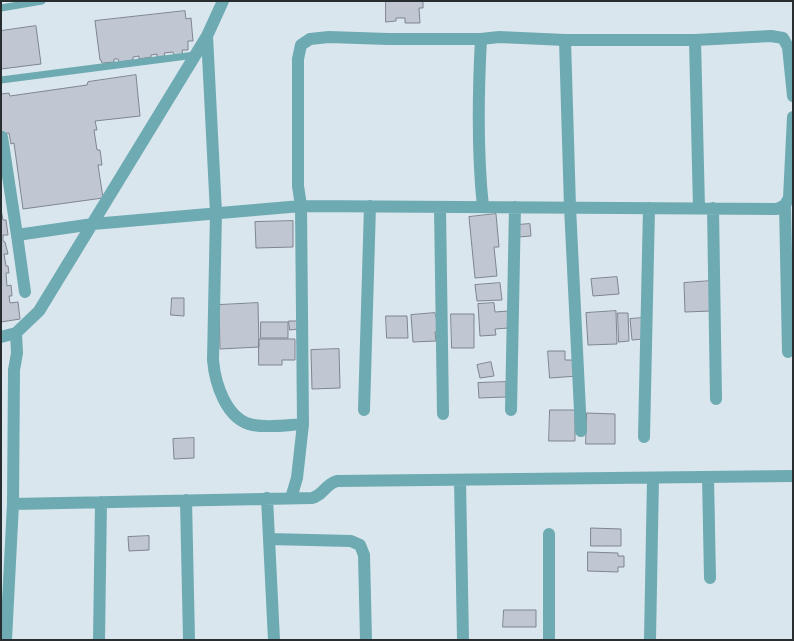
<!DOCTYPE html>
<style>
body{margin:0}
#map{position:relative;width:794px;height:641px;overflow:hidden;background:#d9e6ee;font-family:Quicksand,sans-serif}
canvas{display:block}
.frame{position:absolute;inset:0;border:2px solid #282d30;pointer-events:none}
</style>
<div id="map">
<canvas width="794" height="641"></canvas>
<div class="frame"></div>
</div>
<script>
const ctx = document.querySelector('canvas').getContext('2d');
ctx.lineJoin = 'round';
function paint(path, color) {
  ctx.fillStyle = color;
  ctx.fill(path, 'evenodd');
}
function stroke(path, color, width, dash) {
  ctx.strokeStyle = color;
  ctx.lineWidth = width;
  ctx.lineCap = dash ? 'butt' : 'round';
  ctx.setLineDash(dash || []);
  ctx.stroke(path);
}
const building = new Path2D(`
 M386 1H423V8H419L420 23H405V18H396V21L386 22Z
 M185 11 186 19 191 18 193 41H188V50H182L183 56 174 57 173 52 164 53 165 56 157 57V54L151 55V57L139 59V56L133 57V60L119 62 118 59H114V62L102 63 101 60H100L95 21Z
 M36 26 41 64 1 69V31Z
 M136 75 140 116 95 121 97 130H94L97 150H100L102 165H98L103 198 23 209 14 143 11 144 9 133 1 134V94L9 93 10 96 87 85 88 82Z
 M1 209 3 220H6L8 235H3V241L5 242 8 254H4L6 266H8L9 273H6L7 286 11 285 12 296H9L10 303 18 302 20 319 1 322Z
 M496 214 499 247H494L497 276 475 278 469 217Z
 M293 221V247L256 248 255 222Z
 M530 224 531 236 518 237 517 225Z
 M617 277 619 294 593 296 591 279Z
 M711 281 712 311 685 312 684 283Z
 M500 283 502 300 477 301 475 285Z
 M172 298H184V316L171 315Z
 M258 303 259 347 220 349 219 305Z
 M494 303 495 312 508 311 509 328 495 329 496 335 480 336 478 304Z
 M616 311 617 344 588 345 586 313Z
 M435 313 440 332H435L436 341 413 342 411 315Z
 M618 313H628L629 341 619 342Z
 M451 314H474V348H452Z
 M386 316H407L408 338H387Z
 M642 318 644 339 632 340 630 319Z
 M289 321H297L298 329 290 330Z
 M261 322H288V338H261Z
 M259 339H295V360H282V365H259Z
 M339 349 340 388 312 389 311 350Z
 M548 351H565V360H577L578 376 550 378Z
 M491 362 494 376 480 378 477 365Z
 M506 382V397L479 398 478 383Z
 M550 410H575V441H549Z
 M587 413 615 414V444H586Z
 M194 438V458L174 459 173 439Z
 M591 528 621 529V546H591Z
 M149 536V550L129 551 128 537Z
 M588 552 618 553V556H624V567H618V572L588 571Z
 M504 610H536V627H503Z`);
paint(building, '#c0c7d2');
stroke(building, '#7f8590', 1);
stroke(new Path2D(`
 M1 8 42 1
 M1 80 195 55`), '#6eaab1', 7);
stroke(new Path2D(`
 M207 36 216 213 213 360C215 383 226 420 253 425 270 428 287 425 303 424
 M481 39C478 95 477 151 483 207
 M565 40 570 207 581 431
 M695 40 699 208
 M2 137 17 235
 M785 205 788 352
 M440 207 443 414
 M713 208 716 399
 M25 292 17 235 93 224 301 206 777 209 785 205 789 198 793 117
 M1 337 16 333 39 311 207 36 223 1
 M364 410 370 206
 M511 410 515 207
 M644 437 649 208
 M708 477 710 578
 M460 480 463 640
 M267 498 274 640
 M291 498 297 478 303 424 301 206 298 186V59L301 45 310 39 329 37 388 39H481L499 37 565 40H695L771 36 783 38 788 47 793 96
 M186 500 189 640
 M13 504 312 498C324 495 324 485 337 481L793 476
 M269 539 351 541 360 545 364 555 366 640
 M6 640 13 504 14 370 17 353 16 333
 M99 640 101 502
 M549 640V534
 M650 640 653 478`), '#6eaab1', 12);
</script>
